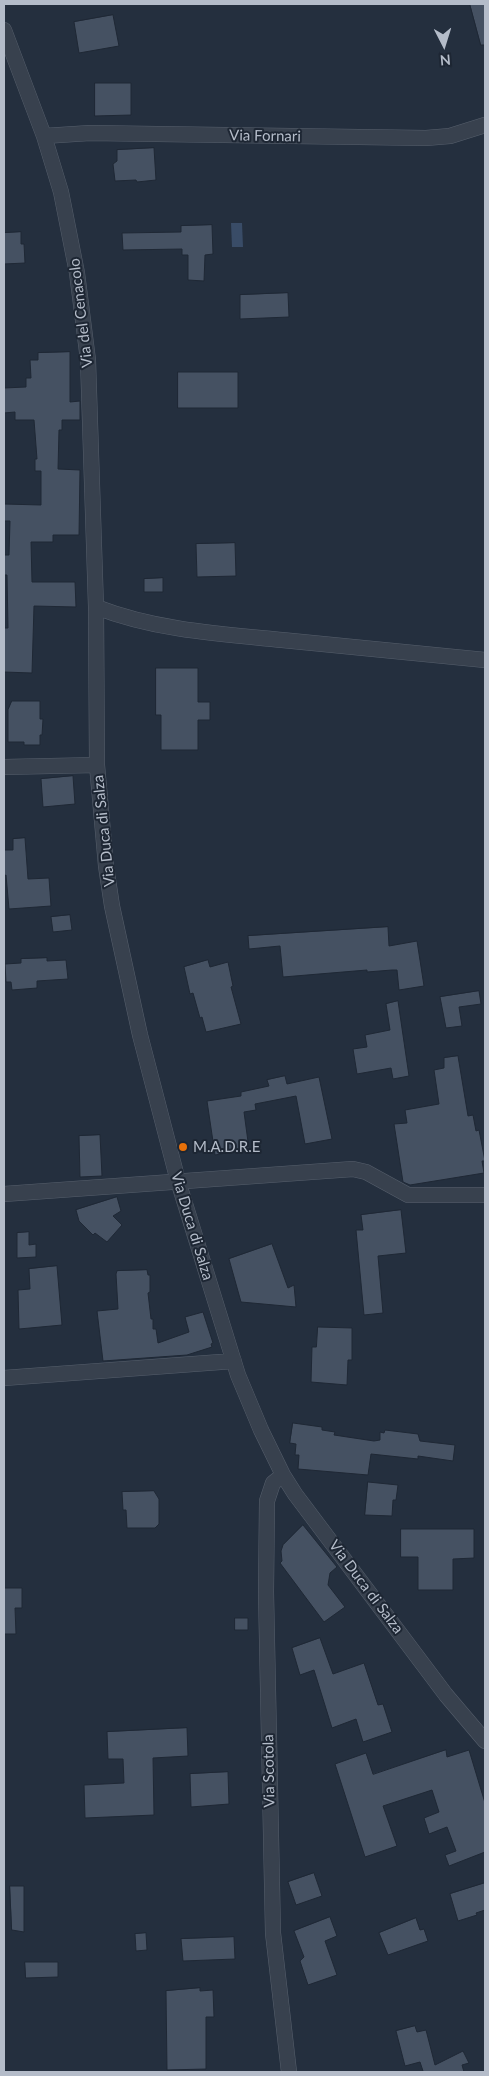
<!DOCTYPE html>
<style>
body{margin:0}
#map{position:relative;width:489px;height:2076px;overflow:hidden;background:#242f3e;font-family:Lato,sans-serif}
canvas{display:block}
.frame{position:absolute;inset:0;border:5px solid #b4bcc9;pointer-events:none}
.north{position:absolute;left:419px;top:20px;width:50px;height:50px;-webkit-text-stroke:4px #1d2633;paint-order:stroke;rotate:175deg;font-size:14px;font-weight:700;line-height:20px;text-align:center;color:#b4bcc9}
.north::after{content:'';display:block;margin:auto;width:18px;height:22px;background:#b4bcc9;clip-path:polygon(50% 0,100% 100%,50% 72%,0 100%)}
</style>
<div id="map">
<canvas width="489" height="2076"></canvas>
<div class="frame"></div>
<div class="north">N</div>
</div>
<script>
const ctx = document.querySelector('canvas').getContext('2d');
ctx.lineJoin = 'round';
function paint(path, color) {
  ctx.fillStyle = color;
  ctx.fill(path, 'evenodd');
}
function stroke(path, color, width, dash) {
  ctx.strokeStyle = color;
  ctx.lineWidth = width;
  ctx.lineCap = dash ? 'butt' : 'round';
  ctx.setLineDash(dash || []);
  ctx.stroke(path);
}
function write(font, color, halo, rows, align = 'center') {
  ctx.font = font + ' Lato,sans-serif';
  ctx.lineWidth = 4;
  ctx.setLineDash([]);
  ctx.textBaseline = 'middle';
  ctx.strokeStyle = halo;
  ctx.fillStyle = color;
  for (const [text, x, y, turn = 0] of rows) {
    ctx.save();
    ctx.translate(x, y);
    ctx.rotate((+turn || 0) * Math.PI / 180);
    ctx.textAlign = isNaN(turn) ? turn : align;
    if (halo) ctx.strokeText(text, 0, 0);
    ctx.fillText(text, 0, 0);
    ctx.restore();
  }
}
paint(new Path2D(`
 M231 223H242L243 247H232Z`), '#394c67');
const building = new Path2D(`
 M470 4H485V45H481Z
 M113 15 119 46 79 53 74 22Z
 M95 83H131V115L95 116Z
 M154 148 156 180 137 182 136 180 115 181 113 164 117 161V150Z
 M212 225 213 254 205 255 204 281 188 280V255H182V249L123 250 122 233 181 232V226Z
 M21 232V244H24L25 263 4 264V233Z
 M288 293 289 317 240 319V295Z
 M70 352V402L80 401V420H62V430H59L58 469 80 470 79 535H53V542H31L32 582H75L76 607 34 606 32 673 4 672V628H8L7 575H4V555H9L10 521H4V504L41 505V471H35V459H37L34 420H15V412L4 413V388L26 387V378H31L30 360H38V353Z
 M178 372H238V408H178Z
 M235 543 236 576 197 577 196 544Z
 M163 578V592H144V579Z
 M156 668H198V702H210V720H198V750H161V715H156Z
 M12 701H40V719H43L42 735H40V745H24V742H8V710Z
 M73 776 75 804 43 807 41 779Z
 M25 838 28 879 49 878 51 906 9 909 6 875 4 876V850H13V839Z
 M70 915 72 930 53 932 51 917Z
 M388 927 389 946 417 941 424 986 399 990 397 970H392L367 972V970L283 977 280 946 249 949 248 936Z
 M47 958V961L66 960 68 979 37 981V988L12 990 11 982H6L5 964 21 963V959Z
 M208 960 210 967 228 962 233 986 231 987 241 1024 206 1032 202 1017 200 1018 193 993 190 994 184 967Z
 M479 991 481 1004 459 1007 462 1026 446 1028 440 997Z
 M398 1001 409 1076 393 1079 391 1068 357 1074 353 1049 367 1047 365 1035 390 1030 386 1004Z
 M458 1056 468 1116 473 1115 476 1131 479 1130 485 1161H482L484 1173 410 1185 403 1182 394 1124 407 1123 405 1110 439 1104 434 1070 444 1068V1058Z
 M285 1076 287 1084 319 1077 332 1139 305 1144 296 1096 255 1104 256 1110 244 1112 249 1149 215 1155 207 1101 241 1096V1092L269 1086 267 1080Z
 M100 1135 102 1176 80 1177 79 1136Z
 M117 1197 121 1211 113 1216 122 1225 107 1242 95 1233 93 1235 79 1221 76 1210Z
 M401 1210 406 1253 378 1256 383 1313 364 1315 356 1230H363L361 1215Z
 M29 1232V1245L36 1244V1257L17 1258V1233Z
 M272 1244 288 1288 294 1285 296 1307 241 1302 229 1259Z
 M57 1266 62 1325 19 1329 18 1290 30 1289 29 1269Z
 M147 1270 148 1275H150V1292L148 1293 151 1319H153V1329H156L158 1343 189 1332 185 1317 203 1312 213 1343 211 1344 212 1347 187 1355 103 1361 97 1311 118 1309 116 1274 117 1271Z
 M318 1327 352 1328V1360H348L347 1385 311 1382 312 1347H316Z
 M293 1423 322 1427V1430L335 1432 334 1435 374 1441 380 1440V1432L384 1433 385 1430 418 1434 420 1441 455 1445 453 1461 418 1456V1459L371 1454 368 1475 298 1469 299 1455H295L296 1444 290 1443Z
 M368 1482 398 1485 396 1500H393L392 1516 365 1515Z
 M154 1491 159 1499V1524L155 1528H127L126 1510H123L122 1492Z
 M303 1525 337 1567 330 1573 328 1585 345 1607 324 1622 280 1563 282 1561 281 1551 283 1545Z
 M401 1529H474V1558L453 1559V1590H418V1557H401Z
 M4 1588H22V1608H15L16 1634H4Z
 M235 1618H248V1630H235Z
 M320 1638 333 1674 364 1663 378 1705 383 1704 392 1732 363 1742 356 1719 332 1728 314 1670 300 1675 292 1648Z
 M187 1728 188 1756 153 1758 154 1815 85 1818 84 1785 124 1783 123 1759H108L107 1732Z
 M446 1750 447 1757 469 1750 485 1803V1852L449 1866 445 1855 456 1851 447 1827 429 1834 424 1818 439 1812 432 1790 383 1806 397 1846 365 1857 335 1764 366 1753 373 1774Z
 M228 1772 229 1804 191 1807 190 1774Z
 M314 1873 322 1896 296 1905 288 1882Z
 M485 1883V1910L476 1913 477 1915 458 1921 450 1894Z
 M10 1886H24V1932L12 1930Z
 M330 1917 337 1936 325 1941 337 1975 308 1985 300 1961 304 1957 294 1931Z
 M416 1918 420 1930 424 1929 428 1941 388 1955 379 1933Z
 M146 1933 147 1950 136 1951 135 1934Z
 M234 1937 235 1959 183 1961 181 1939Z
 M25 1962H58V1977L26 1978Z
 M200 1988V1991L213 1990 214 2017H206V2069L167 2070 166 1991Z
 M415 2026 417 2032 426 2030 435 2065 463 2051 469 2063 462 2065 464 2072H421L423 2071 420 2062 405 2066 396 2031Z`);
paint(building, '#455162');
stroke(building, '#1f2835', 1);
const minor = new Path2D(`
 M4 30 44 136 61 192 77 273 88 360 96 607 97 765 106 866 112 906 140 1035 178 1181 238 1375 261 1430 283 1475 295 1494 446 1695 485 1741
 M44 136 90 133 426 138 450 136 485 125
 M96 607C155 630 219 634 282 640 350 647 417 653 485 660
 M4 767 97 765
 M4 1194 353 1169 366 1172 408 1195H485
 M4 1378 234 1361
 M283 1475 273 1483 267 1501 266 1592 273 1933 289 2072`);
stroke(minor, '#565f6c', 16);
stroke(minor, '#38414e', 15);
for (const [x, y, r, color] of [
 [183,1147,5,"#e8710a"]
]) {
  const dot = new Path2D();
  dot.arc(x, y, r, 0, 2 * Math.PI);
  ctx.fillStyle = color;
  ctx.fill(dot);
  stroke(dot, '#1d2633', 2);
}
write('15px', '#b4bcc9', '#1d2633', [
 ["Via Fornari",265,136,1],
 ["Via del Cenacolo",81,313,-97],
 ["Via Duca di Salza",104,831,-96],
 ["Via Duca di Salza",192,1226,73],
 ["Via Duca di Salza",366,1587,53],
 ["Via Scotola",269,1771,-91]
]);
write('15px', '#b4bcc9', '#1d2633', [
 ["M.A.D.R.E",193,1147]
], 'left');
</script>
